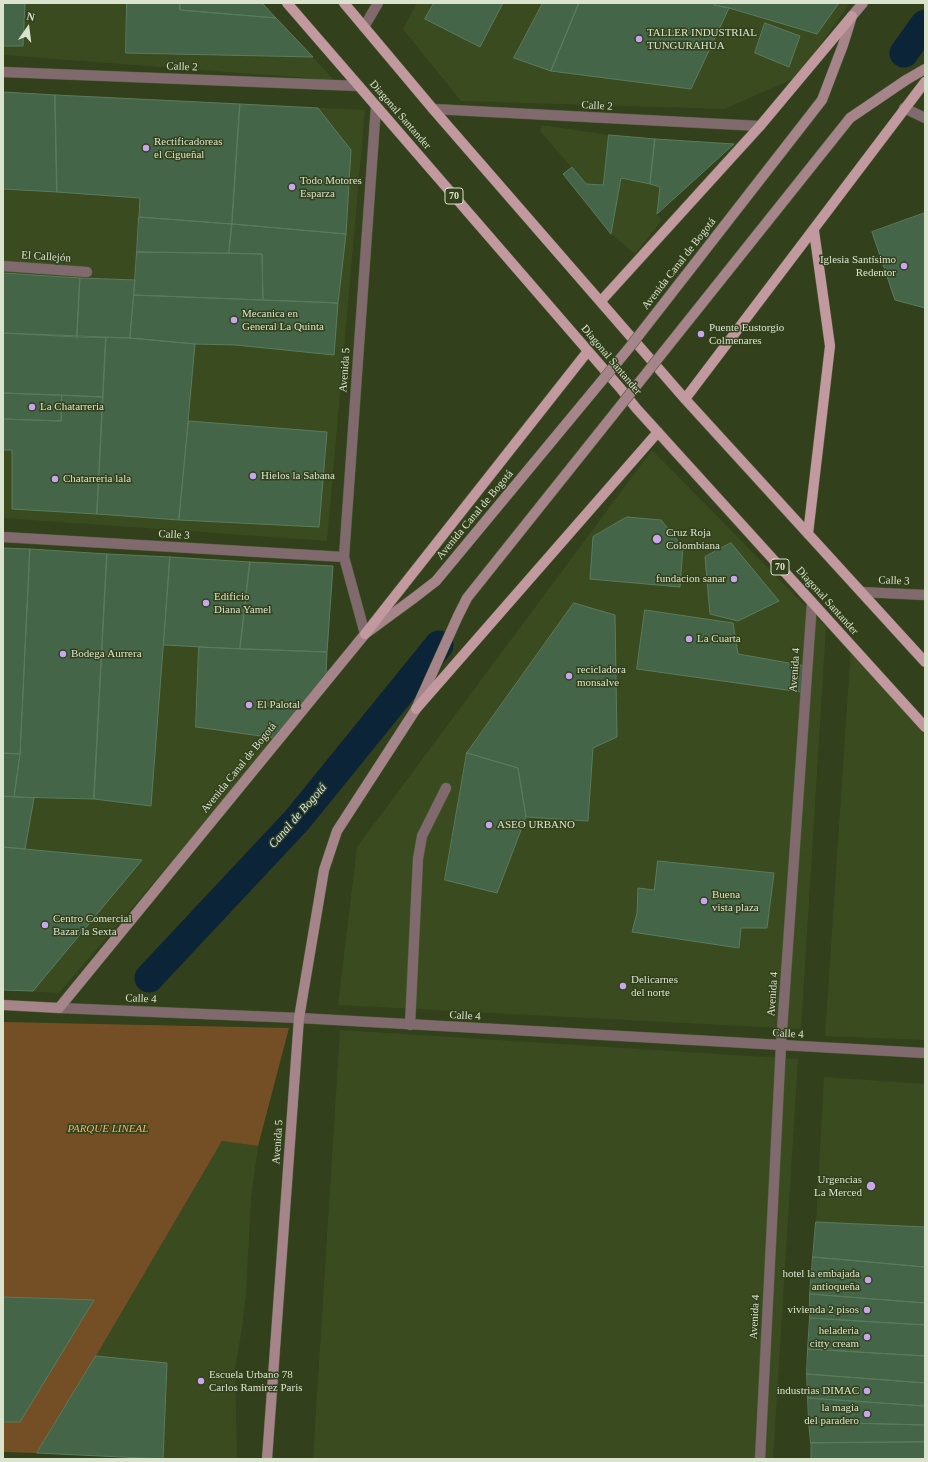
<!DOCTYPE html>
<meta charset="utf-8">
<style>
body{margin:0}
#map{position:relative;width:928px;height:1462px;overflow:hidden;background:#32401b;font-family:Georgia,serif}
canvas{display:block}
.frame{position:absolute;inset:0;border:4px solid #dae3ce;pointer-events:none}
.north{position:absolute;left:8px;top:8px;width:40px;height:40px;-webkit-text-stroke:3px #32401b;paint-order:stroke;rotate:14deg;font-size:11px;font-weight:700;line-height:16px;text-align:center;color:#dae3ce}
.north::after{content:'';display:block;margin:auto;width:14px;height:18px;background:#dae3ce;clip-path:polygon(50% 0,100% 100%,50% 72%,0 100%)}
</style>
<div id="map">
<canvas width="928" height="1462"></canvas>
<div class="frame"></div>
<div class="north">N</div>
</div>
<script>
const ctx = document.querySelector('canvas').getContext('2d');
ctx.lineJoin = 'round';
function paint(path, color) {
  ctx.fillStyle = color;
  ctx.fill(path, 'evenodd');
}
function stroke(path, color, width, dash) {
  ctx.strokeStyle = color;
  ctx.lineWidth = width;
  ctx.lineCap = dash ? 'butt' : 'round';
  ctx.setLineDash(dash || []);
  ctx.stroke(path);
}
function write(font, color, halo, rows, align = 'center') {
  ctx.font = font + ' Georgia,serif';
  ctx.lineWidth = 3;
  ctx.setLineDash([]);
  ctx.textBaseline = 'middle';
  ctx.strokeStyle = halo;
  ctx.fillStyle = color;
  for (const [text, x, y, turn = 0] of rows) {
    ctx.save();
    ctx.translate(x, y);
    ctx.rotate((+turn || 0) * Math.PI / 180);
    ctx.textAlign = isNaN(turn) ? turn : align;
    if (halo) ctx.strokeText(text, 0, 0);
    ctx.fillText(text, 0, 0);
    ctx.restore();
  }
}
paint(new Path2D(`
 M3 3H262L334 80 3 55Z
 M417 3H850L797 77 724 109 461 101 403 29Z
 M3 92 365 110 327 541 3 518Z
 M541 125 609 135 603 185 586 184 540 131Z
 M621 178 660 187 657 214 662 220 635 254 611 234Z
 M652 450 826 627 801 1029 338 1005 357 847Z
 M3 548 333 566 326 675 173 860 59 993 3 990Z
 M851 647 925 731V1040L825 1036Z
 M340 1030 798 1059 773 1459H313Z
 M824 1077 925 1084V1227L816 1222Z
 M222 1141 258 1146 251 1199 246 1293 242 1329 235 1368 237 1459H163L167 1363 96 1356Z`), '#3b4b20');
paint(new Path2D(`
 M3 1022 289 1028 258 1146 222 1141 96 1356 37 1453 3 1452Z`), '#744f26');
stroke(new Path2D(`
 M904 53 925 24
 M149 978 297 820 439 645`), '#0c2438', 29);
const building = new Path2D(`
 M3 3H25L23 46H3Z
 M127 3H180V10L276 18 313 57 126 53Z
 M180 3H262L276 18 180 10Z
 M434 3H503L480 47 425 19Z
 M543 3H579L551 71 514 58Z
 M579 3H715L714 5 729 8 691 89 551 71Z
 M715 3H839L817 34 729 8 714 5Z
 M765 23 800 36 789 67 755 53Z
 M3 92 55 95 57 192 3 189Z
 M55 95 240 104 232 224 139 217 140 198 57 192Z
 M240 104 318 108 351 150 346 234 232 224Z
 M609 135 655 139 650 184 621 178 611 234 563 174 572 167 586 184 603 185Z
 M655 139 734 144 657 214 660 187 650 184Z
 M925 213V308L895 300 872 232Z
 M139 217 232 224 229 253 137 252Z
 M232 224 346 234 338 303 263 300 262 254 229 253Z
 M137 252 262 254 263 300 134 295Z
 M3 273 80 278 77 337 3 333Z
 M80 278 135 280 130 338 77 337Z
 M134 295 338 303 334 355 236 345 195 344 130 338Z
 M3 333 106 337 103 397 3 393Z
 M106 337 130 338 195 344 179 520 97 514Z
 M3 393 62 395 61 421 3 419Z
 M62 395 103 397 97 514 12 509V450H3V419L61 421Z
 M189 421 327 432 319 527 179 520Z
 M627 517 661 520 683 547 680 587 590 579 593 537Z
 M731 543 779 601 738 621 710 614 705 557Z
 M3 548 30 549 20 754 3 753Z
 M30 549 107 554 94 799 14 797 20 754Z
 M107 554 170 557 151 806 94 799Z
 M170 557 250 562 240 649 164 645Z
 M250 562 333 566 327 652 240 649Z
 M574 603 615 615 617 737 593 748 588 821 526 817 518 768 467 753Z
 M645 610 733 623 738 654 806 666 801 692 637 669Z
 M199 647 327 652 326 675 275 738 196 727Z
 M3 753 20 754 14 797 3 796Z
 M467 753 518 768 526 817 497 893 445 880Z
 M3 796 34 798 25 849 3 847Z
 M3 847 142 860 33 991 3 990Z
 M658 861 774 873 767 928H741L739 948 632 932 637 913 638 888 654 890Z
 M816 1222 925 1227V1267L813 1257Z
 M813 1257 925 1267V1303L810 1294Z
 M810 1294 925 1303V1325L810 1318Z
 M3 1297 94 1300 20 1422H3Z
 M810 1318 925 1325V1356L808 1349Z
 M808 1349 925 1356V1383L807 1374Z
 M96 1356 167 1363 163 1459 37 1453Z
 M807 1374 925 1383V1406L808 1398Z
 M808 1398 925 1406V1425L809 1422Z
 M809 1422 925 1425V1442L811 1443Z
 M925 1442V1459H811V1443Z`);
paint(building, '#446547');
stroke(building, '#5a7c5d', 1);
const lane = new Path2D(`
 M3 266 87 272
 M410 1025 418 859 422 836 446 788`);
const street = new Path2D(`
 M364 27 378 3
 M3 72 359 86
 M904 108 925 118
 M433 109 760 126
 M3 537 344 557
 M861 592 925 595
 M365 634 344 557 376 106
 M59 1008 299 1018 925 1053
 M760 1459 781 1045 812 602`);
const secondary = new Path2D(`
 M843 45 852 16 863 3
 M906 80 925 69
 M3 1005 59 1008 365 634 414 598
 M267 1459 299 1018 324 870 337 831 416 709 458 616`);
const primary = new Path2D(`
 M287 3 621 389 636 408 925 727
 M344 3 433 109 685 399 925 662
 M601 301 760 126 852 16
 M685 399 925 82
 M808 534 830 346 814 231
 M365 634 588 351
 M416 709 658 432`);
stroke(lane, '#505d3b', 11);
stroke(street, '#505d3b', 11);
stroke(secondary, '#505d3b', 11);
stroke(primary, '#505d3b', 11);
stroke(lane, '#806a6e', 10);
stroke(street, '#806a6e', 10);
stroke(secondary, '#a6858a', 10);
stroke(primary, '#c399a0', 10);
const secondaryBridge = new Path2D(`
 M414 598 436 581 629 348 822 100 843 45
 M458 616 467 598 850 118 906 80`);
stroke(secondaryBridge, '#505d3b', 11, []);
stroke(secondaryBridge, '#a6858a', 10);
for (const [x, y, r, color] of [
 [639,39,4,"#c9a5ee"],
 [146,148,4,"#c9a5ee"],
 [292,187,4,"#c9a5ee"],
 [904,266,4,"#c9a5ee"],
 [234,320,4,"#c9a5ee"],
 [701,334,4,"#c9a5ee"],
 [32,407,4,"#c9a5ee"],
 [253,476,4,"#c9a5ee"],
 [55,479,4,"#c9a5ee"],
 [657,539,5,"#c9a5ee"],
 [734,579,4,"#c9a5ee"],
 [206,603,4,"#c9a5ee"],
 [689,639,4,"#c9a5ee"],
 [63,654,4,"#c9a5ee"],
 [569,676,4,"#c9a5ee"],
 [249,705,4,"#c9a5ee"],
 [489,825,4,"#c9a5ee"],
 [704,901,4,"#c9a5ee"],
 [45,925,4,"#c9a5ee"],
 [623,986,4,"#c9a5ee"],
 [871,1186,5,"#c9a5ee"],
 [868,1280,4,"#c9a5ee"],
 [867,1310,4,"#c9a5ee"],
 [867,1337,4,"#c9a5ee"],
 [201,1381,4,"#c9a5ee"],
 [867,1391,4,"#c9a5ee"],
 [867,1414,4,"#c9a5ee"]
]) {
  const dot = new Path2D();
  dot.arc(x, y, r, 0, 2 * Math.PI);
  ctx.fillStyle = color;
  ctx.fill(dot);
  stroke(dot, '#32401b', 1.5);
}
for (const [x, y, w] of [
 [454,196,18],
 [780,567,18]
]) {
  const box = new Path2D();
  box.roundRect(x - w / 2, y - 8, w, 16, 3);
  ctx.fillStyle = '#32401b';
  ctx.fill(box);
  stroke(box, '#dae3ce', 1);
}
write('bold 10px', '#dae3ce', null, [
 ["70",454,196],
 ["70",780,567]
]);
write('11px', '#dae3ce', '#32401b', [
 ["TALLER INDUSTRIAL",647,33],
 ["TUNGURAHUA",647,46],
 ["Rectificadoreas",154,142],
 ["el Cigueñal",154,155],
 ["Todo Motores",300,181],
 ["Esparza",300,194],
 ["Iglesia Santísimo",896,260,"right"],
 ["Redentor",896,273,"right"],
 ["Mecanica en",242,314],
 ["General La Quinta",242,327],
 ["Puente Eustorgio",709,328],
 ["Colmenares",709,341],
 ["La Chatarreria",40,407],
 ["Hielos la Sabana",261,476],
 ["Chatarreria lala",63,479],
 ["Cruz Roja",666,533],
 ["Colombiana",666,546],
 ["fundacion sanar",726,579,"right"],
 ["Edificio",214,597],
 ["Diana Yamel",214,610],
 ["La Cuarta",697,639],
 ["Bodega Aurrera",71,654],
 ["recicladora",577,670],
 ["monsalve",577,683],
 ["El Palotal",257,705],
 ["ASEO URBANO",497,825],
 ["Buena",712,895],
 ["vista plaza",712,908],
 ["Centro Comercial",53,919],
 ["Bazar la Sexta",53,932],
 ["Delicarnes",631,980],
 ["del norte",631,993],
 ["Urgencias",862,1180,"right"],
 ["La Merced",862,1193,"right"],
 ["hotel la embajada",860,1274,"right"],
 ["antioqueña",860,1287,"right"],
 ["vivienda 2 pisos",859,1310,"right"],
 ["heladeria",859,1331,"right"],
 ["citty cream",859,1344,"right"],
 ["Escuela Urbano 78",209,1375],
 ["Carlos Ramirez Paris",209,1388],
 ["industrias DIMAC",859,1391,"right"],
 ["la magia",859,1408,"right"],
 ["del paradero",859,1421,"right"]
], 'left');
write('11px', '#dae3ce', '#32401b', [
 ["Calle 2",182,67,2],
 ["Calle 2",597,106,3],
 ["Diagonal Santander",400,115,49],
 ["El Callejón",46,257,4],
 ["Avenida Canal de Bogotá",679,264,-52],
 ["Diagonal Santander",611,360,50],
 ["Avenida 5",345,370,-86],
 ["Avenida Canal de Bogotá",475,515,-50],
 ["Calle 3",174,535,3],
 ["Calle 3",894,581,2],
 ["Diagonal Santander",827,601,48],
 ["Avenida 4",795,670,-86],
 ["Avenida Canal de Bogotá",239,768,-51],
 ["Avenida 4",773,994,-86],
 ["Calle 4",141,999,2],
 ["Calle 4",465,1016,3],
 ["Calle 4",788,1034,3],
 ["Avenida 5",278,1142,-86],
 ["Avenida 4",755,1317,-87]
]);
write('italic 11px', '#f7b36a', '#32401b', [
 ["PARQUE LINEAL",108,1129]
]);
write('italic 12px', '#d3e5f6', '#32401b', [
 ["Canal de Bogotá",298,816,-49]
]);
</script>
